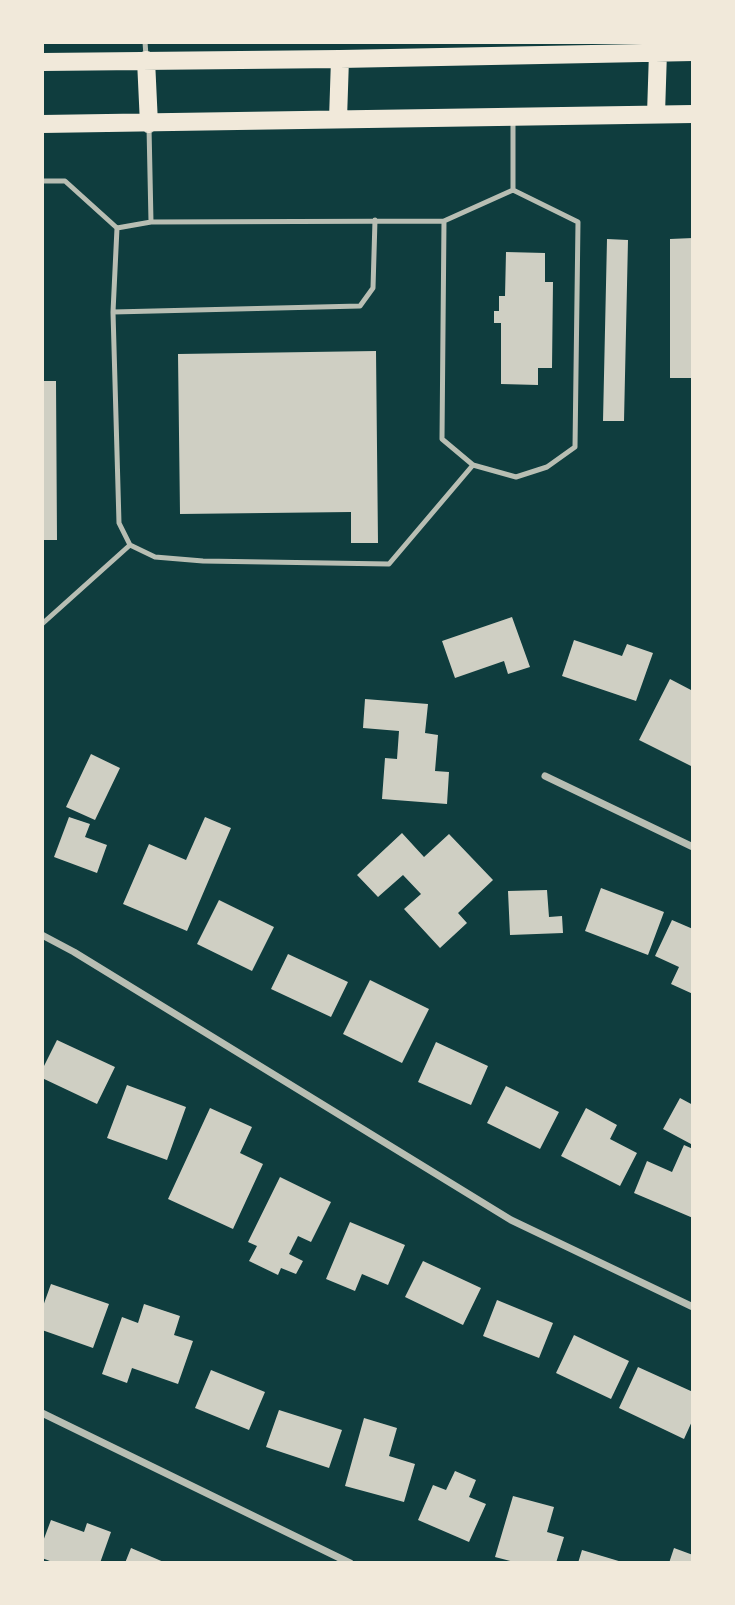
<!DOCTYPE html>
<style>
body{margin:0}
#map{position:relative;width:735px;height:1605px;overflow:hidden;background:#0f3d3e;font-family:"Noto Serif",serif}
canvas{display:block}
.frame{position:absolute;inset:0;border:44px solid #f1e9da;pointer-events:none}
</style>
<div id="map">
<canvas width="735" height="1605"></canvas>
<div class="frame"></div>
</div>
<script>
const ctx = document.querySelector('canvas').getContext('2d');
ctx.lineJoin = 'round';
function paint(path, color) {
  ctx.fillStyle = color;
  ctx.fill(path, 'evenodd');
}
function stroke(path, color, width, dash) {
  ctx.strokeStyle = color;
  ctx.lineWidth = width;
  ctx.lineCap = dash ? 'butt' : 'round';
  ctx.setLineDash(dash || []);
  ctx.stroke(path);
}
paint(new Path2D(`
 M693 238V378H670V239Z
 M607 239 628 240 624 421H603Z
 M506 252 545 253V282H553L552 368H538V385L501 384V323H494V311H499V296H505Z
 M376 351 378 543H351V512L180 514 178 354Z
 M42 381H56L57 540H42Z
 M512 617 530 667 508 674 504 661 455 678 442 641Z
 M574 640 622 656 627 644 653 653 636 701 562 676Z
 M670 679 691 690 693 685V763L691 766 639 740Z
 M365 699 428 704 425 733 438 735 435 771 449 772 447 804 382 799 385 758 397 759 399 731 363 728Z
 M91 754 120 768 95 820 66 807Z
 M69 817 90 824 85 837 107 845 97 873 54 857Z
 M205 817 231 828 187 931 123 904 149 844 186 860Z
 M402 833 424 857 449 834 493 880 458 913 467 923 440 948 404 909 421 894 403 875 378 897 357 875Z
 M601 888 664 912 648 955 585 931Z
 M547 890 549 917 562 916 563 933 510 935 508 891Z
 M219 900 274 927 252 971 197 944Z
 M672 920 693 929V994L671 984 679 967 655 956Z
 M288 954 348 982 331 1017 271 989Z
 M370 980 429 1009 402 1063 343 1034Z
 M57 1040 115 1067 97 1104 42 1078V1070Z
 M436 1042 488 1066 471 1105 418 1082Z
 M127 1085 186 1107 167 1160 107 1138Z
 M506 1086 559 1112 540 1149 487 1123Z
 M680 1098 693 1105V1139L691 1144 663 1129Z
 M210 1108 252 1127 240 1153 263 1164 233 1229 168 1199Z
 M586 1108 617 1125 610 1139 637 1153 620 1186 561 1156Z
 M684 1145 693 1149V1218L634 1193 647 1161 672 1172Z
 M280 1177 331 1202 311 1242 298 1236 289 1254 303 1261 296 1274 281 1268 278 1275 249 1261 257 1246 248 1242Z
 M350 1222 405 1245 388 1285 362 1274 355 1291 326 1279Z
 M423 1261 481 1288 463 1325 405 1297Z
 M51 1284 109 1304 93 1348 42 1330V1309Z
 M497 1300 553 1323 539 1358 483 1336Z
 M144 1304 180 1316 174 1335 193 1341 178 1384 132 1368 127 1383 102 1374 122 1317 138 1323Z
 M574 1335 629 1361 611 1399 556 1373Z
 M638 1367 693 1392V1419L684 1439 619 1408Z
 M211 1370 265 1392 249 1430 195 1408Z
 M279 1410 342 1430 329 1468 266 1447Z
 M364 1418 397 1428 389 1456 415 1464 404 1502 345 1486Z
 M455 1471 476 1480 469 1497 486 1504 469 1542 418 1520 433 1485 446 1490Z
 M513 1496 554 1507 547 1532 564 1537 556 1563H518L495 1557Z
 M51 1520 84 1532 87 1523 111 1532 100 1563H55L42 1558V1544Z
 M131 1548 166 1563H125Z
 M674 1548 693 1555V1563H669Z
 M582 1550 622 1562V1563H578Z`), '#cfcfc3');
stroke(new Path2D(`
 M145 42 146 56
 M149 127 151 222
 M42 181H65L117 228
 M513 190 444 221 442 439 473 465 516 477 547 467 575 447 578 222 513 190V121
 M444 221 151 222 117 228 113 312 119 523 130 545 155 557 203 561 389 564 473 465
 M113 312 360 306 373 288 375 220
 M42 624 130 545`), '#b8beb3', 5);
stroke(new Path2D(`
 M545 776 693 847
 M42 935 74 952 511 1220 693 1307
 M42 1413 350 1563`), '#b8beb3', 7);
stroke(new Path2D(`
 M146 60 149 124
 M42 62 340 59 693 52
 M656 114 658 52
 M338 119 340 59
 M42 124 693 114`), '#f1e9da', 18);
</script>
